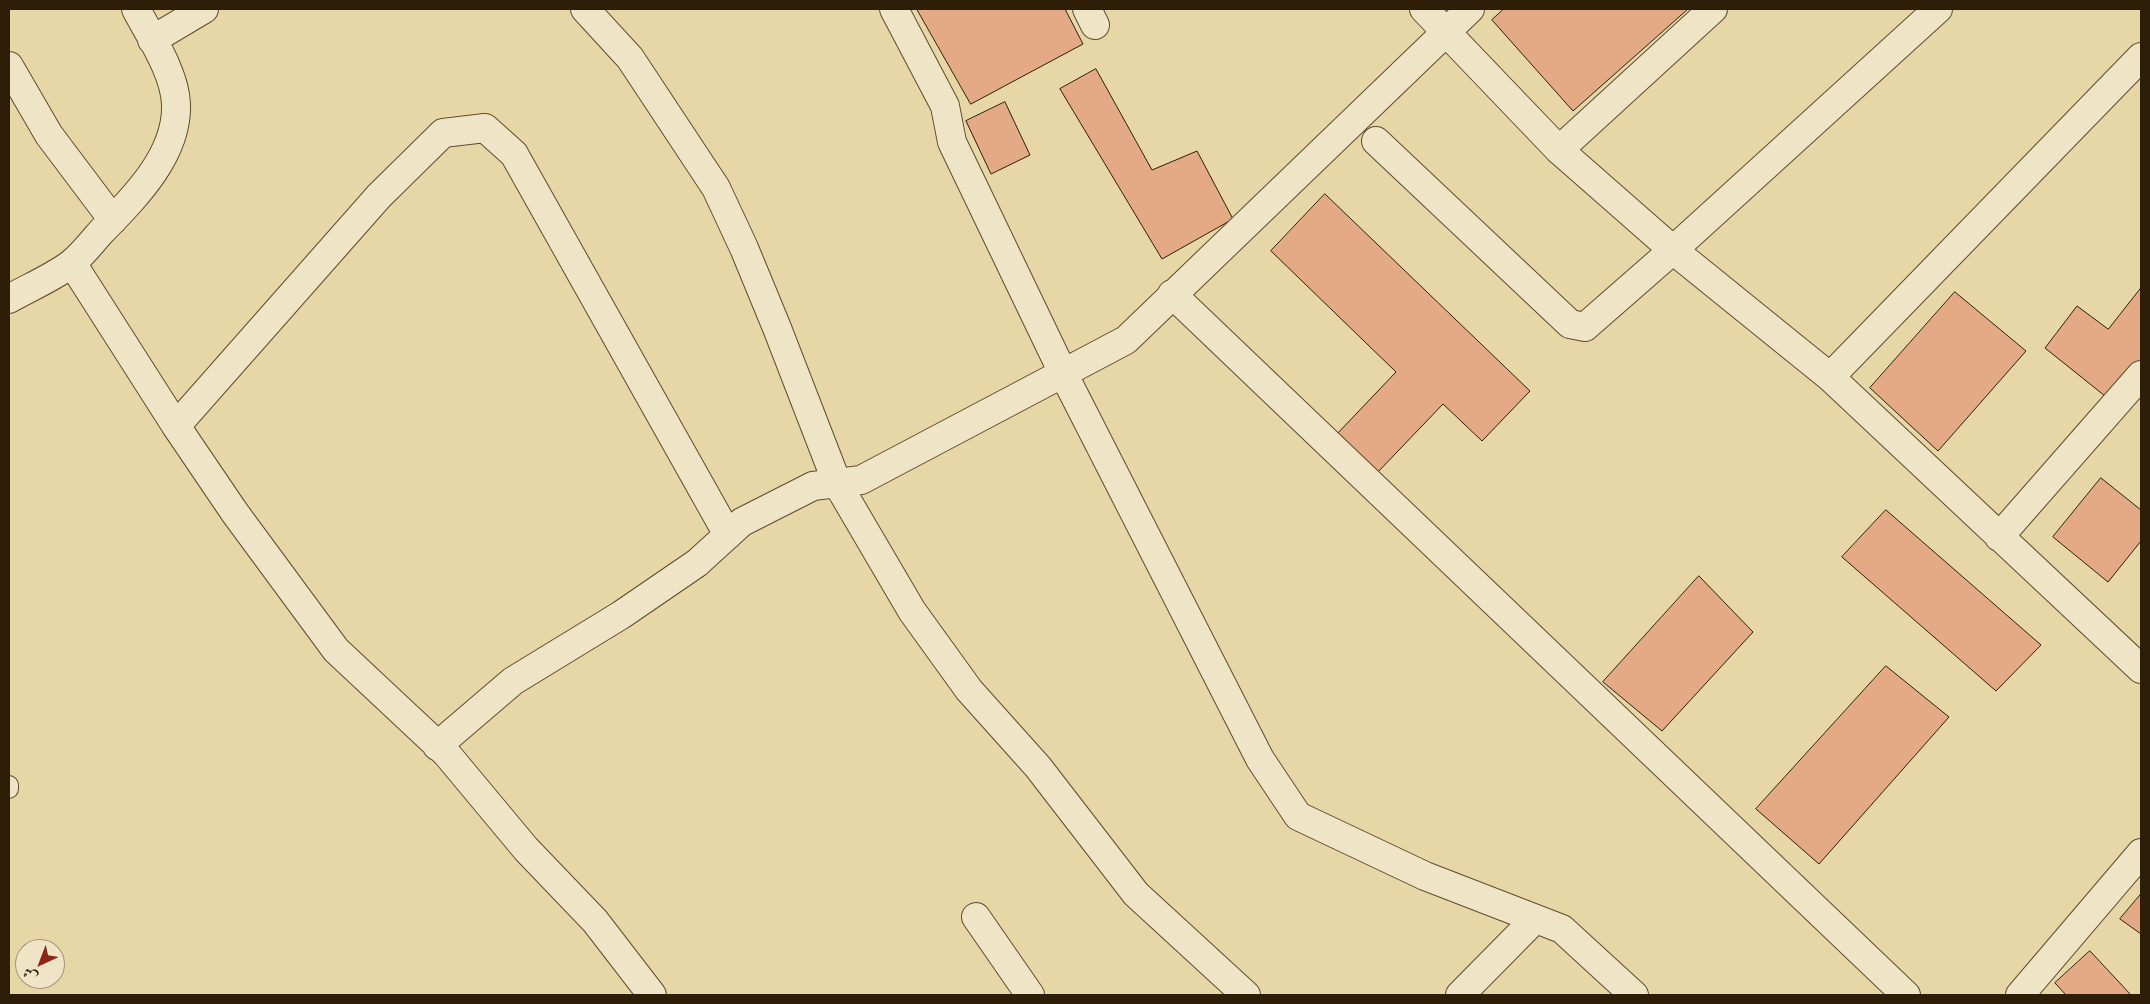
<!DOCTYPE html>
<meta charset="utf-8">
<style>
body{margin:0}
#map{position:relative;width:2150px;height:1004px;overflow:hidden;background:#e7d7a7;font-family:"IM FELL English",Amiri,serif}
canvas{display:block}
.frame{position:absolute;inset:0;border:10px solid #2f1e07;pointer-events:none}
.north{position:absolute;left:15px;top:939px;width:50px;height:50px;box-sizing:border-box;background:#efe5c6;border:1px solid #a2957a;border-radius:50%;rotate:223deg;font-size:14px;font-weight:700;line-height:20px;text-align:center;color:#2f1e07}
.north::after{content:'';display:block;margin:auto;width:18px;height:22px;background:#8f2418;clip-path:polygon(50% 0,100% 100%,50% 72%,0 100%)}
</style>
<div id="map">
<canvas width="2150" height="1004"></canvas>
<div class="frame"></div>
<div class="north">ش</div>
</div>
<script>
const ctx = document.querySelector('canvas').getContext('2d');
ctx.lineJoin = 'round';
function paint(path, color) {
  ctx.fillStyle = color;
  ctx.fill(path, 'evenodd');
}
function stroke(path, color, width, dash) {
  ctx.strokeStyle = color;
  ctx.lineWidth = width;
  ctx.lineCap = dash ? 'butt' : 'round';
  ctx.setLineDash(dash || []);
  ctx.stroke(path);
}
const building = new Path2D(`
 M917 9H1065L1083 44 971 104Z
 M1504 9H1688L1573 111 1492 20Z
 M1096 69 1152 170 1197 151 1233 219 1162 259 1060 89Z
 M1005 102 1030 155 991 174 966 121Z
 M1325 194 1530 391 1482 441 1443 404 1376 474 1336 435 1396 372 1271 251Z
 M2141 288V360L2110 400 2045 348 2077 306 2108 329Z
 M1955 292 2026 351 1938 451 1870 388Z
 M2101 478 2141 510V541L2108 582 2053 537Z
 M1886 510 2041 645 1996 691 1842 557Z
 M1699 576 1753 632 1662 731 1603 682Z
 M1886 666 1949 717 1819 864 1756 809Z
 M2141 894V934L2120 919Z
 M2090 951 2131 995H2066L2055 983Z`);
paint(building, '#e3aa85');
stroke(building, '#2f1e07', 1);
const service = new Path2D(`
 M9 785V789`);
const minor = new Path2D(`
 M585 9 630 58 716 188 744 248 777 328 837 483 912 611 969 690 1038 767 1136 894 1246 995
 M894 9 945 106 952 142 1063 373 1260 759 1298 816 1425 876 1562 929 1634 995
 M1087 9 1095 25
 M1424 9 1559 150 1673 250 1830 377 2141 669
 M152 40 204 9
 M9 66 49 135 113 220
 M1376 141 1570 324 1585 327 1673 250 1938 9
 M1559 150 1713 9
 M72 263 176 426 235 513 336 650 446 753 526 849 595 921 652 995
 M1172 294 1906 995
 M9 299C28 288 56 276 72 263 83 254 92 242 101 232 134 198 178 155 176 104 175 73 150 36 136 9
 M1830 377 2141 57
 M176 426 379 196 443 133 485 128 514 154 728 535
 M1999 537 2141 375
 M437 746 513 681 621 615 697 563 742 522 813 486 861 480 1126 340 1470 9
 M976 917 1030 995
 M1460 995 1535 919
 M2020 995 2141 853`);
stroke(service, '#5d4c2f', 20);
stroke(minor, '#5d4c2f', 30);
stroke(service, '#efe5c6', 18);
stroke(minor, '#efe5c6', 28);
</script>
